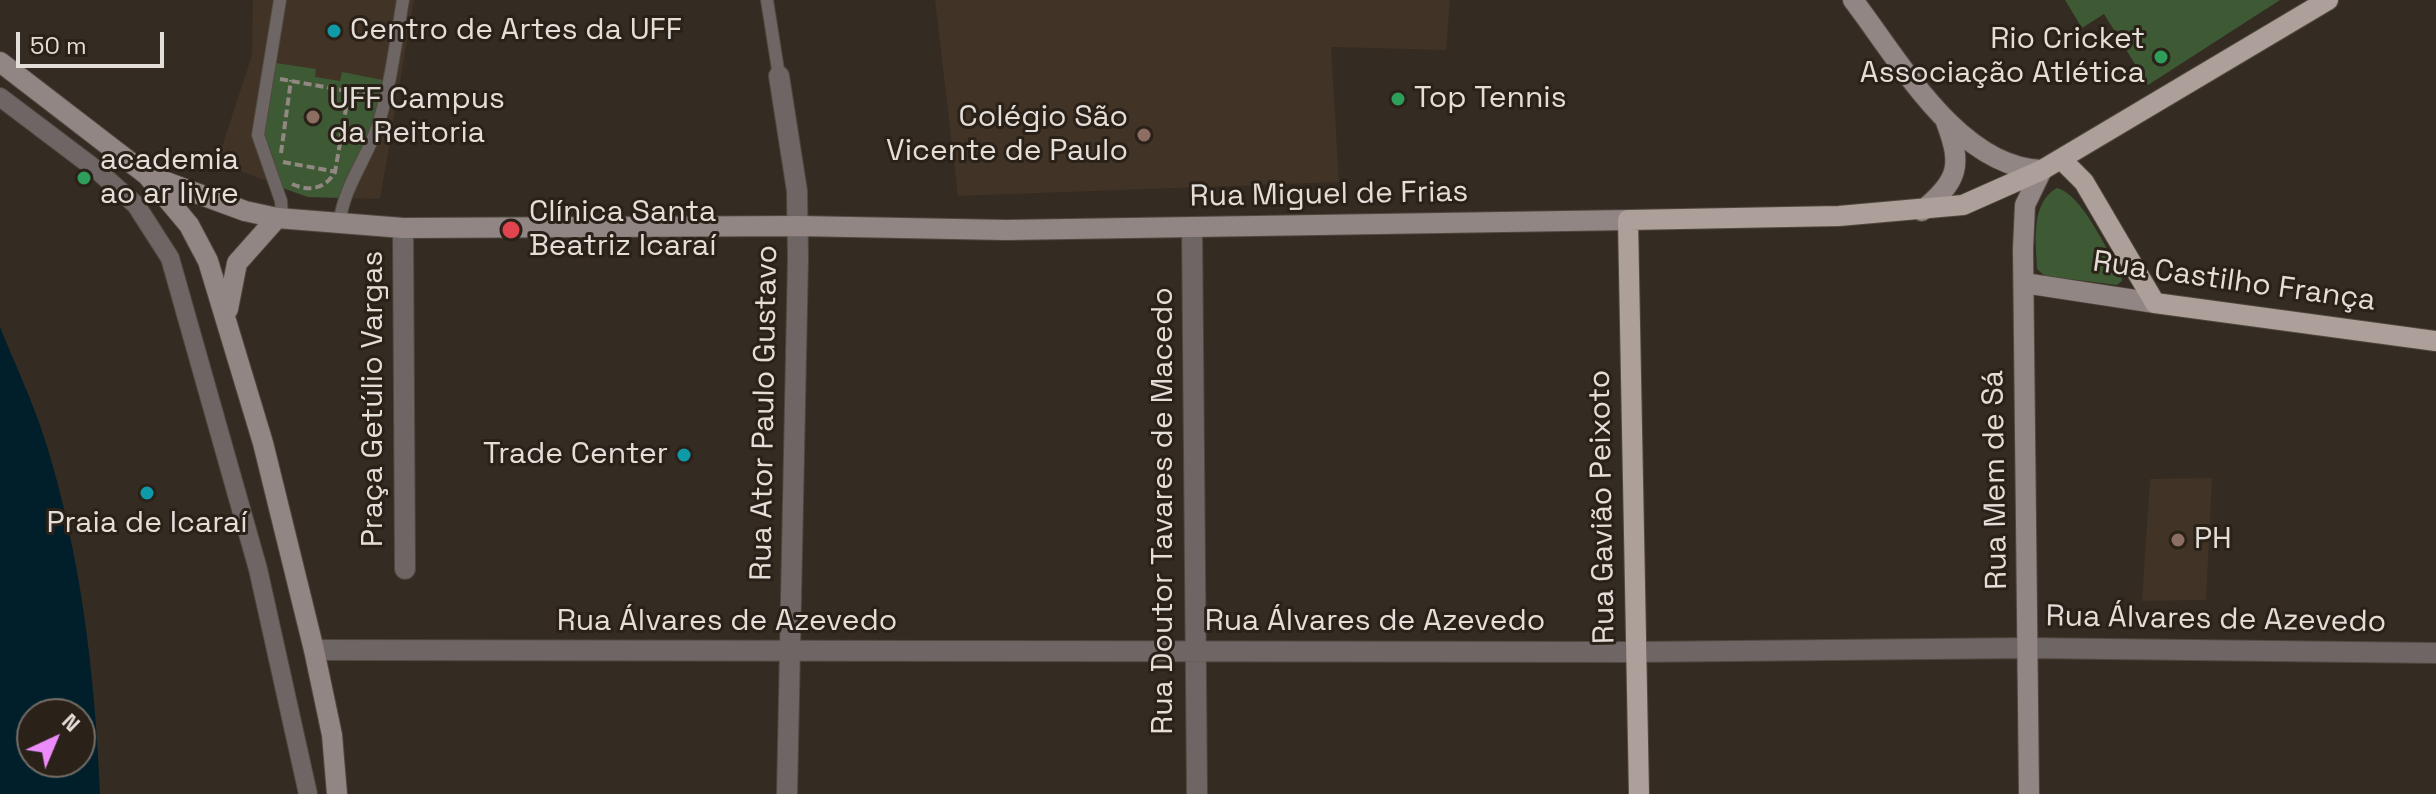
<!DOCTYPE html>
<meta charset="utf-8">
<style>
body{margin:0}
#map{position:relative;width:2436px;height:794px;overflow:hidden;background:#342b22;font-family:"Space Grotesk",sans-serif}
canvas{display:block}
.north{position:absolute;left:16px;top:698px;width:80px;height:80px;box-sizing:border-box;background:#2a2119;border:2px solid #746d65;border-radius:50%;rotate:44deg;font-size:22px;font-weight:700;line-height:32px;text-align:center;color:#e4ded8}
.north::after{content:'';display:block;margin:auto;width:28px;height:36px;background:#ec8cfb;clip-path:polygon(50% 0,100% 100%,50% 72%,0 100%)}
.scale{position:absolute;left:16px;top:32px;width:148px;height:36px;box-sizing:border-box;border:4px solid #e4ded8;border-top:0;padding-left:10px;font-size:24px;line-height:28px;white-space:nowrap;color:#e4ded8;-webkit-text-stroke:6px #2a2119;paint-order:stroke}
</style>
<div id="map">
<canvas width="2436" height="794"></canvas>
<div class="north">N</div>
<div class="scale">50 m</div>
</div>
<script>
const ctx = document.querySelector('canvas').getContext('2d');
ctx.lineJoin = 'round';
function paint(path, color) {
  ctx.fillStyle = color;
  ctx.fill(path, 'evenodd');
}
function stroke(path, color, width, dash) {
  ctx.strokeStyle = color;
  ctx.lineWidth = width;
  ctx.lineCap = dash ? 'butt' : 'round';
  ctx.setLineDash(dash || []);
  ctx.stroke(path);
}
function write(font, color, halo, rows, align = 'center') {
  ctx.font = font + ' "Space Grotesk",sans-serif';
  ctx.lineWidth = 6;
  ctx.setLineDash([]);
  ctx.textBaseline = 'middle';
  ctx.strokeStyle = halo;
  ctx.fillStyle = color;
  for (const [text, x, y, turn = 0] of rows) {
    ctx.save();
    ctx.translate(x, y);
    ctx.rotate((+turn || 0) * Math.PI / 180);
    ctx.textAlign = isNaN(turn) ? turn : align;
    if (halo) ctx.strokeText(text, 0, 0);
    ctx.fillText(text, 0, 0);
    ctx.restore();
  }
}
paint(new Path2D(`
 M253 0H414L380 199 308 197 217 162 252 55Z
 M935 0H1450L1446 50 1331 47 1339 182 958 196Z
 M2212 478 2206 600 2142 601 2150 479Z`), '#413325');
paint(new Path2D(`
 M2065 0H2280L2148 85 2104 14 2082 28Z
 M269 62 316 69 315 77 340 81 342 72 388 81 380 121 342 198 308 197 274 185 258 135Z
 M2057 188C2083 195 2107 251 2121 275L2122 281 2117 285 2045 276 2037 269C2036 242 2030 203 2057 188Z`), '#3e5a34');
paint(new Path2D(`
 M0 327C15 364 33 402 45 440 81 554 95 675 100 794H0ZM32 714H80V762H32Z`), '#001f2b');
const service = new Path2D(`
 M280 0 258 135 281 201 282 219
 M767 0 779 76
 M339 226C343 186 367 160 379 122 391 83 396 40 403 0`);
const pedestrian = new Path2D(`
 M0 97 98 171 136 205 170 258 258 569 308 794`);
const minor = new Path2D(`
 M779 76 797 191 798 258 787 794
 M1192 227 1197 794
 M403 228 405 569
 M314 650 1635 652 2028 648 2436 653`);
const secondary = new Path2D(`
 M1853 0C1899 60 1959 168 2042 170
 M0 62 147 175 189 225 208 261 263 443 314 650 332 735 337 794
 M147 175 245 211 277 218 403 228 798 226 1006 230 1628 220
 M1922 211C1958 180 1963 167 1946 122
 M2024 283 2155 303
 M228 309 237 263 277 218
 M2029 794 2023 249 2025 205 2042 170`);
const primary = new Path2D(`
 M2061 159 2084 182 2155 303 2436 341
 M1639 794 1628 220 1839 216 1963 205 2042 170 2328 0`);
stroke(service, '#50483f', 14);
stroke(pedestrian, '#50483f', 20);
stroke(minor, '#50483f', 22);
stroke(secondary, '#50483f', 22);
stroke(primary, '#50483f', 22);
stroke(new Path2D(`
 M280 79 370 95
 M281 153 291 80
 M283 162 337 172
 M292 184C310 192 325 189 335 172L349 91`), '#908881', 4, [8, 4]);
stroke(service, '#6d6664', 12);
stroke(pedestrian, '#6d6664', 18);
stroke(minor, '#6d6664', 20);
stroke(secondary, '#918683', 20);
stroke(primary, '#ad9f9a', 20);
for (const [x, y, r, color] of [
 [334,31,8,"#0f9aa8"],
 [2161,57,8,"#2e9e5b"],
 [1398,99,8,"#2e9e5b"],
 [313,117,8,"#8d6e63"],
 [1144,135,8,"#8d6e63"],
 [84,178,8,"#2e9e5b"],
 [511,230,10,"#e0444e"],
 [684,455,8,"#0f9aa8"],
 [147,493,8,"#0f9aa8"],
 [2178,540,8,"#8d6e63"]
]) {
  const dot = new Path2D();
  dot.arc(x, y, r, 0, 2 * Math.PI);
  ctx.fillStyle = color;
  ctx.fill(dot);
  stroke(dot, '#2a2119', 3);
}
write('30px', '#e4ded8', '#2a2119', [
 ["Centro de Artes da UFF",350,31],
 ["Rio Cricket",2145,40,"right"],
 ["Associação Atlética",2145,74,"right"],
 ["Top Tennis",1414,99],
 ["UFF Campus",329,100],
 ["da Reitoria",329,134],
 ["Colégio São",1128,118,"right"],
 ["Vicente de Paulo",1128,152,"right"],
 ["academia",100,161],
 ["ao ar livre",100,195],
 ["Clínica Santa",529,213],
 ["Beatriz Icaraí",529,247],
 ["Trade Center",668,455,"right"],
 ["Praia de Icaraí",147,524,"center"],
 ["PH",2194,540]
], 'left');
write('30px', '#e4ded8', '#2a2119', [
 ["Rua Miguel de Frias",1329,195,-1],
 ["Rua Castilho França",2234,282,8],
 ["Praça Getúlio Vargas",374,399,-90],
 ["Rua Ator Paulo Gustavo",765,413,-89],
 ["Rua Mem de Sá",1996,480,-91],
 ["Rua Gavião Peixoto",1603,507,-91],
 ["Rua Doutor Tavares de Macedo",1164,511,-90],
 ["Rua Álvares de Azevedo",2216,620,1],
 ["Rua Álvares de Azevedo",727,622],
 ["Rua Álvares de Azevedo",1375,622]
]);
</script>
